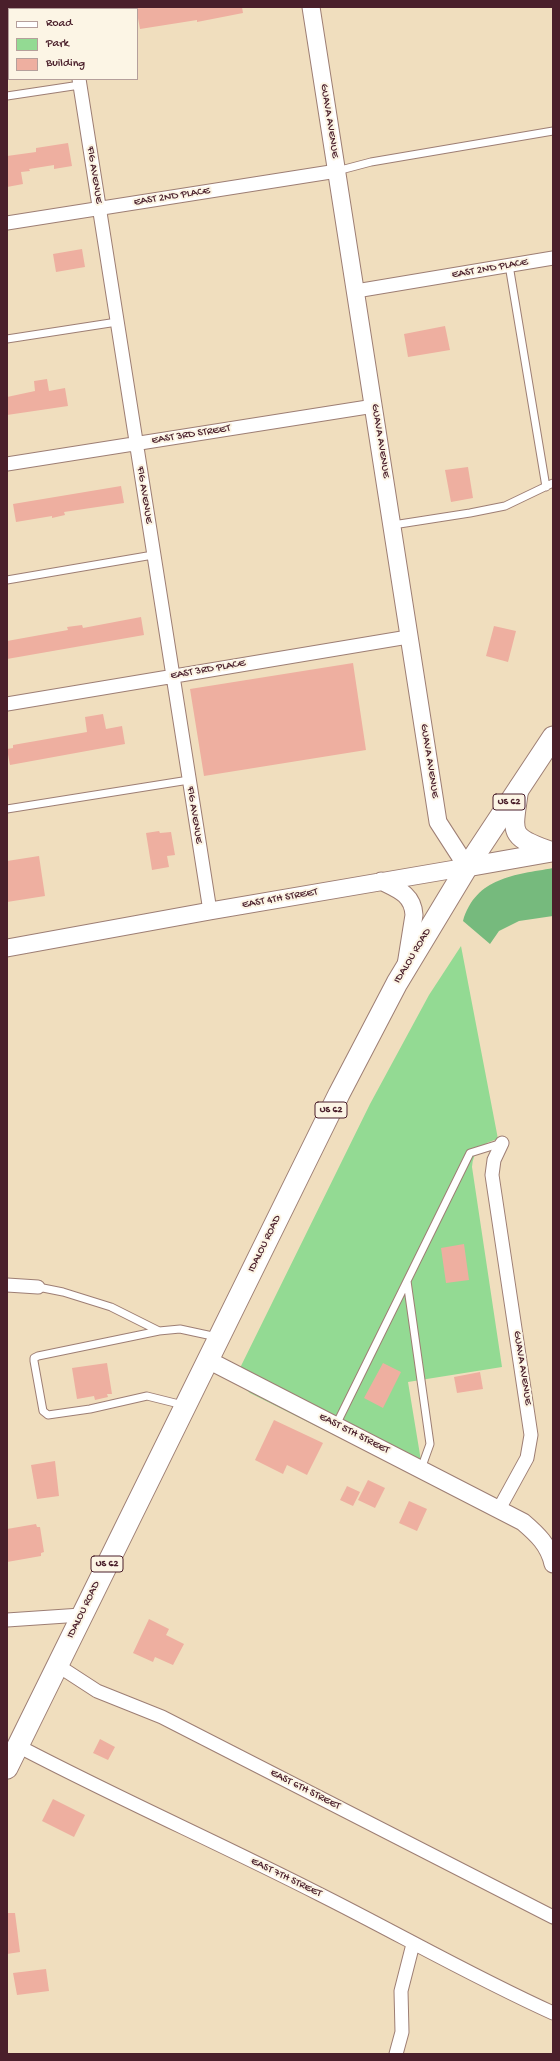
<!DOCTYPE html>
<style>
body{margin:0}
#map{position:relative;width:560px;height:2061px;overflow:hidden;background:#f0debe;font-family:"Gochi Hand",sans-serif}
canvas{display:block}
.frame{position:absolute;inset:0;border:8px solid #4a1f2b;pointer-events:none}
.legend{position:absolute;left:8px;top:8px;width:130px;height:72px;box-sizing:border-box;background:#fcf5e5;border:1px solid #b59f9b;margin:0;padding:5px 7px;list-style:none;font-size:12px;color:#4a1f2b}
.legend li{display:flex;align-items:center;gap:8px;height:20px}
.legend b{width:20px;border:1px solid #b59f9b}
</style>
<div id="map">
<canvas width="560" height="2061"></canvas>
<div class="frame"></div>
<ul class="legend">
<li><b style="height:5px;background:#fff"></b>Road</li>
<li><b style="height:11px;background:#93da93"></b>Park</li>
<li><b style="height:11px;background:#eeafa0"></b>Building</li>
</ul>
</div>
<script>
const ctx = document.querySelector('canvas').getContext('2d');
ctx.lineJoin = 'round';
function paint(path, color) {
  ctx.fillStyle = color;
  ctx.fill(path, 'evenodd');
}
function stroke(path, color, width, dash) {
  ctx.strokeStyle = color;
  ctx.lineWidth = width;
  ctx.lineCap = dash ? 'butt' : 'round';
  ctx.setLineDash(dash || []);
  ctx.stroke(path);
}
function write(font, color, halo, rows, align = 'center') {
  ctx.font = font + ' "Gochi Hand",sans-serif';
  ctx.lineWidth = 4;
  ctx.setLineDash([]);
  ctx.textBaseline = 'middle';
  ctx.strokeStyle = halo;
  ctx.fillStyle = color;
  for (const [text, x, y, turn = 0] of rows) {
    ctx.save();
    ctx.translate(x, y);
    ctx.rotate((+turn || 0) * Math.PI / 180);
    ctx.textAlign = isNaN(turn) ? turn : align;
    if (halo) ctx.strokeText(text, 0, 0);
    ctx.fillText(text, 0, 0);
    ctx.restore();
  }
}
paint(new Path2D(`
 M461 946 498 1139C482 1143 473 1151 472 1167L502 1367 408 1382 423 1473 420 1478 250 1393 243 1387 240 1368 370 1104 429 995Z`), '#93da93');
paint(new Path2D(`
 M553 868V916L519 921 499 931 490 944 463 921C476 877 515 875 553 868Z`), '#76ba7d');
paint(new Path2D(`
 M136 7H242L243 13 197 22V20L140 29Z
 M68 143 72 166 54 169V165L29 169 30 171 21 172 23 184 7 187V156L36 152V148Z
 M82 249 85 267 56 272 53 254Z
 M445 326 450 350 408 357 404 334Z
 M47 379 49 391 65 388 68 406 7 415V397L35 391 34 381Z
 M468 467 473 498 451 502 445 470Z
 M121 486 124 503 64 512 65 515 52 518V516L16 522 13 504Z
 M141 617 144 635 7 659V641L68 630 67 627 82 625 83 628Z
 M494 626 516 631 508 662 486 656Z
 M353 663 366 750 204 776 190 689Z
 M103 714 106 729 122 726 125 744 10 765 7 749 13 748V745L87 732 85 717Z
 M159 831 160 833 171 832 175 855 167 856 169 867 152 870 146 833Z
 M39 856 45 896 7 902V861Z
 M464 1244 469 1280 446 1283 441 1248Z
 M107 1363 112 1394H107L108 1397 95 1400 94 1396 77 1399 72 1368Z
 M383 1363 401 1372 383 1408 364 1398Z
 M480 1372 483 1389 457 1393 454 1377Z
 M274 1420 323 1443 307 1475 287 1465 283 1474 255 1460Z
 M55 1461 59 1496 37 1499 31 1465Z
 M368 1480 385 1488 375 1508 358 1500Z
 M347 1486 360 1492 353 1506 340 1500Z
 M409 1501 427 1509 417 1531 399 1523Z
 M36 1524 37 1527H40L44 1552 41 1553V1556L7 1562V1529Z
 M149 1619 169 1629 166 1635 184 1644 173 1665 155 1657 153 1662 133 1653Z
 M100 1739 115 1747 108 1760 93 1753Z
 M53 1799 85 1815 74 1837 42 1821Z
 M7 1913H15L20 1952 7 1954Z
 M46 1969 49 1991 17 1995 13 1973Z`), '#eeafa0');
const service = new Path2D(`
 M7 96 80 85
 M337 171 371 162 553 131
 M509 265 546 487
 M7 339 117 322
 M393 525 470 513 505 506 553 483
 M7 580 153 555
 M7 809 189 780
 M38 1287 63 1292 111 1307 159 1331 180 1329 217 1337
 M159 1331 38 1356 34 1358V1361L43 1411 48 1415 90 1409 147 1396 183 1405
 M336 1425 407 1281
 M421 1469 430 1444 407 1281 470 1153 502 1143`);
const minor = new Path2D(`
 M67 7 68 9
 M79 79 210 911
 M7 223 337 171
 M356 291 553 258
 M7 464 374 406
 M7 704 408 637
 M7 1285 38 1287
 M499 1509 527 1458 531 1435 492 1175 494 1160 502 1143
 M7 1620 81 1615
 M57 1665 97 1691 162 1717 553 1917
 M18 1746C117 1798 219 1843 319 1894 397 1933 473 1977 553 2013
 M396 2054 402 2032 401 1991 413 1944`);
const tertiary = new Path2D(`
 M381 881C397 889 413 894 414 915L406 965
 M7 948 210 911 467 867 438 822 311 7
 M208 1360 523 1522C537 1534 549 1545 553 1564`);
const secondary = new Path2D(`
 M519 787C513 834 506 836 553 852
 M467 867 552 852`);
const primary = new Path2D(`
 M7 1768 339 1094 397 983 467 867 553 737`);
stroke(service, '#9d7e74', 9);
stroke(minor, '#9d7e74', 15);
stroke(tertiary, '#9d7e74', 19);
stroke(secondary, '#9d7e74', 21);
stroke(primary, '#9d7e74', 23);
stroke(service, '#fff', 7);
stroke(minor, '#fff', 13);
stroke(tertiary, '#fff', 17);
stroke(secondary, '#fff', 19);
stroke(primary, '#fff', 21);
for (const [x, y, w] of [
 [509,802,32],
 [331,1110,32],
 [107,1564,32]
]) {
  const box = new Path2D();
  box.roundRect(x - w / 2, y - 8, w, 16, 3);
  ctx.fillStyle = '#fcf5e5';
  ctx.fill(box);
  stroke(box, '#4a1f2b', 1);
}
write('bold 10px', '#4a1f2b', null, [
 ["US 62",509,802],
 ["US 62",331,1110],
 ["US 62",107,1564]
]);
write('11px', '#4a1f2b', '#fcf5e5', [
 ["GUAVA AVENUE",329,121,81],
 ["FIG AVENUE",94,175,81],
 ["EAST 2ND PLACE",172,197,-9],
 ["EAST 2ND PLACE",490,269,-10],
 ["EAST 3RD STREET",191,435,-9],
 ["GUAVA AVENUE",380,441,81],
 ["FIG AVENUE",144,495,81],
 ["EAST 3RD PLACE",208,670,-10],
 ["GUAVA AVENUE",429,761,81],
 ["FIG AVENUE",194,815,81],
 ["EAST 4TH STREET",280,899,-10],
 ["IDALOU ROAD",413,956,-59],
 ["IDALOU ROAD",265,1244,-64],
 ["GUAVA AVENUE",522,1368,81],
 ["EAST 5TH STREET",354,1434,27],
 ["IDALOU ROAD",84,1610,-64],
 ["EAST 6TH STREET",305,1790,27],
 ["EAST 7TH STREET",286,1878,26]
]);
</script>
